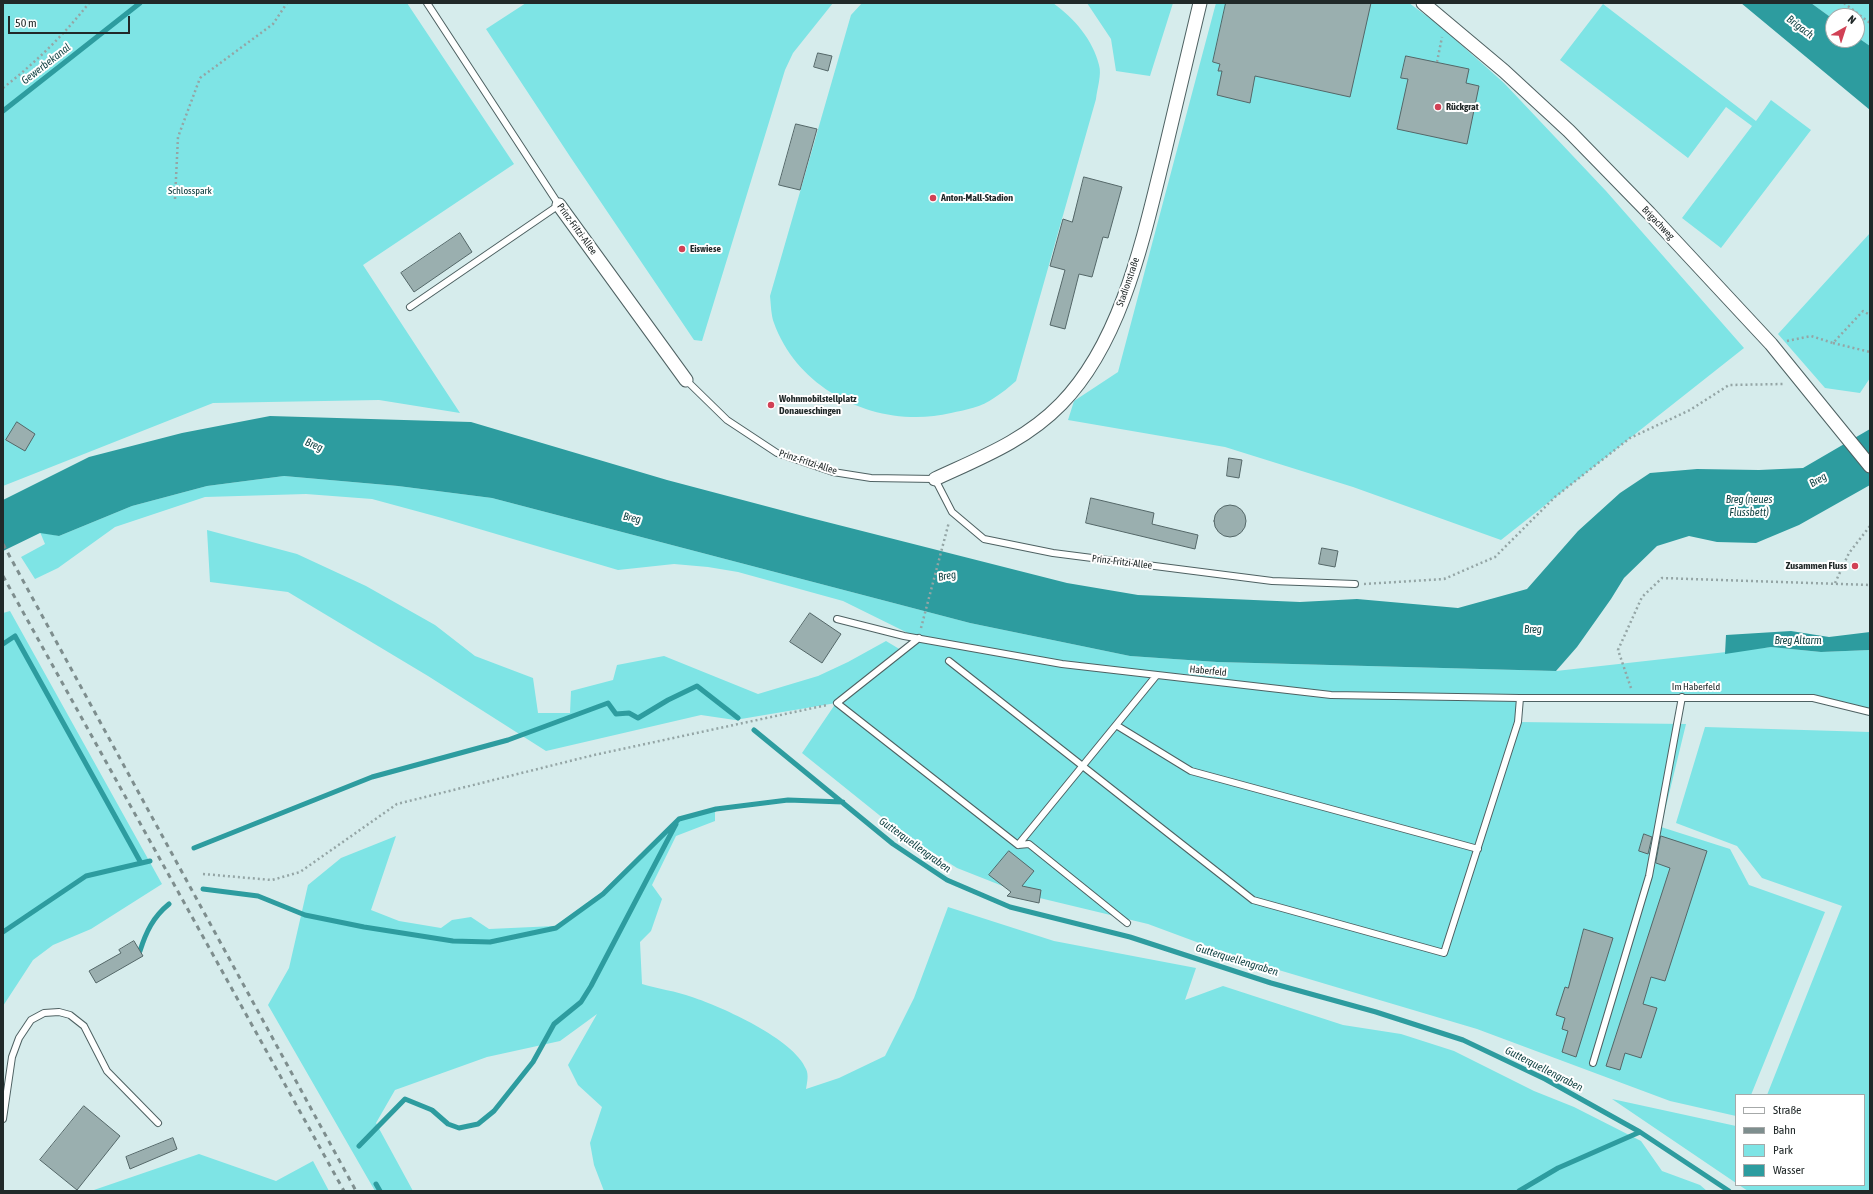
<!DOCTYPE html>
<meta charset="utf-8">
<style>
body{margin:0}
#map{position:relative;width:1873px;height:1194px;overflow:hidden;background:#d6ecec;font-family:"Asap Condensed",sans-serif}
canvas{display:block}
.frame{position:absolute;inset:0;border:4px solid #212929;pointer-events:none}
.legend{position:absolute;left:1735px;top:1094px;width:130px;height:92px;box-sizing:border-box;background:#fff;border:1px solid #a6a9a9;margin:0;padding:5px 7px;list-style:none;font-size:12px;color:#212929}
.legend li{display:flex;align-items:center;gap:8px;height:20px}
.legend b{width:20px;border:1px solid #a6a9a9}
.north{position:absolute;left:1825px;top:8px;width:40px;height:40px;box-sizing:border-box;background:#fff;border:1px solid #a6a9a9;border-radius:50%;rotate:39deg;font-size:11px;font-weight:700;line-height:16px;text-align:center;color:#212929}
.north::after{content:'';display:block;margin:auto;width:14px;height:18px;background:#d14155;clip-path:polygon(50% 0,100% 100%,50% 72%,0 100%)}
.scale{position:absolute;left:8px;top:16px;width:122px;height:18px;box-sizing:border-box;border:2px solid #212929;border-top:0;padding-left:5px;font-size:12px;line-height:14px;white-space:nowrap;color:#212929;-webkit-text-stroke:3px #fff;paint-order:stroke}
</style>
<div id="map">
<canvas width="1873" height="1194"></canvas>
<div class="frame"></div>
<ul class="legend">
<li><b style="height:5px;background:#fff"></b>Straße</li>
<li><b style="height:5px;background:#7e8e8e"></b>Bahn</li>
<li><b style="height:11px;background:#7ee4e5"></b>Park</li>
<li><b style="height:11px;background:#2d9c9f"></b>Wasser</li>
</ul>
<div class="north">N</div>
<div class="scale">50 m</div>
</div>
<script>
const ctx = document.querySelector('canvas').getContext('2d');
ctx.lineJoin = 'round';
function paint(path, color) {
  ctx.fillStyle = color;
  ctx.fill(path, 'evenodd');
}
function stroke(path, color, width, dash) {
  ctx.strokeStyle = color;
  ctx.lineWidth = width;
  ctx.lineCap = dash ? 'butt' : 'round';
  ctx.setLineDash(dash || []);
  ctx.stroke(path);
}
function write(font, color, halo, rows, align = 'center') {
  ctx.font = font + ' "Asap Condensed",sans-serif';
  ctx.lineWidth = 4;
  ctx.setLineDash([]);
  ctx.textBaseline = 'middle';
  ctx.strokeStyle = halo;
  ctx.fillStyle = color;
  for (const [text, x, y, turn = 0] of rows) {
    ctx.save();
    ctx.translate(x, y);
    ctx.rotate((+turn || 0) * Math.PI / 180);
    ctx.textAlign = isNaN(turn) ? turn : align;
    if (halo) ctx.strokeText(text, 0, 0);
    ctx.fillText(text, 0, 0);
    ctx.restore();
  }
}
paint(new Path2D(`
 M3 3H407L514 164 363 265 460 413 379 400 213 403 3 486Z
 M526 3H833L793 53 785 70 702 341 694 340 571 158 486 29Z
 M862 3H1053C1074 18 1093 40 1099 65 1102 74 1097 89 1096 99L1016 381C1009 387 1002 393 994 398 982 407 965 410 951 413 881 430 799 393 774 323 771 315 771 305 770 296L851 15Z
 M1087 3H1173L1150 76 1116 71 1111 39Z
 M1216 3H1409L1439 25 1504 83 1606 191 1744 348 1501 540 1353 487 1225 447 1068 420 1074 401 1118 372Z
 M1811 3H1870V46L1857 37V16H1833V19Z
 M1603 4 1756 121 1771 100 1811 130 1721 248 1682 218 1752 126 1726 107 1688 158 1560 60Z
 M1870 233V378L1860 393 1825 388 1778 334Z
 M284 476 398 486 492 498 970 623 1130 656 1217 662 1556 671 1771 647 1821 652 1870 650V712L1813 698H1520L1518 722 1686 724 1661 827 1730 849 1749 885 1825 912 1751 1095H1736V1116L1670 1101 1477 1029 1245 960 1148 924 1023 894 957 868 899 831 802 753 836 703 735 720 701 715 546 751 428 676 288 592 210 582 207 530 297 554 366 586 435 625 475 656 533 678 538 713H570L571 691 613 680 617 665 664 656 758 694 818 676 848 662 886 641 901 650 918 638 843 601 738 572 708 567 674 564 618 570 442 518 372 499 306 494 205 497 115 527 58 568 35 579 21 557 45 544 40 532 59 536 132 506 207 486Z
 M10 611 162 884 91 929 53 945 33 960 3 1006V613Z
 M1705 727 1870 732V1191H1748L1739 1185H1864V1095H1767L1842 906 1762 878 1737 846 1676 823Z
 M715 808V821L676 836 652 885 662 899 651 931 640 942 642 984C658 989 676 991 692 997 722 1007 794 1039 806 1069 809 1075 807 1083 806 1089L839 1078 885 1056 914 998 948 907 1054 941 1196 968 1185 1000 1223 986 1343 1025 1401 1034 1454 1051 1534 1091 1574 1107 1641 1141 1662 1171 1700 1185 1707 1191H604L594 1165 590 1143 602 1107 578 1085 568 1065 597 1014 560 1041 487 1057 395 1090 376 1123 413 1191H375L268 1005 289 968 308 885 341 858 396 836 371 910 399 921 441 928 452 920 471 917 489 929 555 926 602 892 678 818Z
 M1612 1099 1736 1126V1183Z
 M199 1154 276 1181 313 1161 329 1191H91Z`), '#7ee4e5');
paint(new Path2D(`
 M1741 3H1811L1833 19V40H1857V37L1870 46V110Z
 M270 416 471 422 667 480 807 517 1067 583 1138 595 1300 602 1357 599 1458 608 1527 589 1578 531 1620 493 1650 473 1697 469 1759 470 1803 468 1870 429V485L1799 525 1756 543 1717 542 1689 536 1657 546 1624 578 1611 599 1577 647 1556 671 1217 662 1130 656 970 623 492 498 398 486 284 476 207 486 132 506 59 536 40 533 3 551V500L89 457 182 433Z
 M1791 631 1829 637 1870 632V650L1821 652 1771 647 1725 654 1726 635Z`), '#2d9c9f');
stroke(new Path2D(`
 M3 111 140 3
 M3 644 15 636 141 863
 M754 730 893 844 947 880 1010 907 1130 937 1271 983 1376 1012 1463 1040 1545 1079 1640 1132 1729 1191
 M194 848 372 777 508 740 608 703 616 714 629 713 638 718 668 700 697 686 738 718
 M203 889 258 896 305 915 364 927 453 941 490 942 556 928 603 894 679 819 716 809 788 800 843 802
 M3 932 86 876 150 861
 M140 951C146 932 153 917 169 904
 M359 1146 405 1099 432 1110 448 1124 459 1128 478 1124 494 1111 533 1062 554 1024 581 1002 591 986 676 824
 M376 1184 380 1191
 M1519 1191 1558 1168 1640 1132`), '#2d9c9f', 5);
const building = new Path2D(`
 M1226 3H1371L1350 97 1255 76 1250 103 1217 95 1222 71H1218L1220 64 1213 62Z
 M818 53 832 56 828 71 814 67Z
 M1406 56 1469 69 1466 83 1479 86 1467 144 1397 129 1408 79 1401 78Z
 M796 124 817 129 800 190 779 185Z
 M1084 177 1122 187 1108 238 1103 237 1092 277 1079 274 1065 329 1050 325 1065 270 1050 266 1063 219 1072 222Z
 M460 233 472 252 414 292 401 273Z
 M17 422 35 434 25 451 6 440Z
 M1229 458 1242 460 1239 478 1227 476Z
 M1091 498 1154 513 1152 524 1198 535 1195 549 1086 523Z
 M1214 521a16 16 0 1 1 32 0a16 16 0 1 1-32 0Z
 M1322 548 1338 551 1335 567 1319 564Z
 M810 613 841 634 822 663 790 642Z
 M1644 834 1652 837 1648 854 1639 851Z
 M1661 836 1707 851 1665 981 1651 977 1643 1004 1657 1008 1641 1058 1625 1053 1620 1070 1606 1066 1670 868 1656 863Z
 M1009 851 1034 871 1022 886 1041 890 1039 903 1007 896 1011 892 989 875Z
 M1584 929 1613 938 1576 1057 1562 1052 1568 1031 1562 1029 1565 1018 1556 1015 1565 987 1568 988Z
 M134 941 143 956 96 983 89 971 121 953 119 950Z
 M84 1106 120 1136 77 1190 40 1160Z
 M173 1138 177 1149 130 1169 126 1157Z`);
paint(building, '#9aafaf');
stroke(building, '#546768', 1);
const lane = new Path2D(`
 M410 307 559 205 427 3
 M686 380 727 420 777 453 833 472 871 478 935 479 952 512 984 539 1053 553 1272 581 1355 584
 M837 619 904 636 1062 664 1331 695 1520 698H1813L1870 712
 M919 638 837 703 1018 845 1029 844 1127 923
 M949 661 1253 900 1444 953 1518 722 1520 698
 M1116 725 1191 771 1478 849
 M1018 845 1156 676
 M1593 1063 1649 876 1682 697
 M3 1119 12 1057 19 1038 31 1020 44 1013 59 1012 70 1015 84 1026 107 1071 158 1123`);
const street = new Path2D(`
 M1423 3 1504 71 1569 131 1649 213 1771 344 1870 466
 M559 205 686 380
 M935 479C980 458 1025 441 1061 404 1121 343 1143 240 1163 159 1175 107 1188 55 1200 3`);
stroke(lane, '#4e6162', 8);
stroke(street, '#4e6162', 15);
stroke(new Path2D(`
 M1844 3 1870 23
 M1437 62 1442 37
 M3 88C35 63 64 35 89 3
 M175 199 178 137 200 78 273 24 287 3
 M1787 341 1811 336 1833 343 1863 311 1870 315
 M1833 343 1870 352
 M1835 583 1849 553 1870 526
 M1364 584 1444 579 1495 557 1555 497 1630 438 1690 410 1729 385 1784 384
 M921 628 949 522
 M1631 688 1618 650 1642 597 1662 578 1870 585
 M203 874 272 880 300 872 397 804 594 755 827 705`), '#94a5a5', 2.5, [2, 3]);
stroke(lane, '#fff', 6);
stroke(street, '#fff', 13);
stroke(new Path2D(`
 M3 544 356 1191
 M3 576 344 1191`), '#7e8e8e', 3, [5, 5]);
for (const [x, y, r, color] of [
 [1438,107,4,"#d14155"],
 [933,198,4,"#d14155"],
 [682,249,4,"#d14155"],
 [771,405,4,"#d14155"],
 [1855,566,4,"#d14155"]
]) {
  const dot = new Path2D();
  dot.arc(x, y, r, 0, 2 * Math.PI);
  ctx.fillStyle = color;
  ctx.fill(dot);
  stroke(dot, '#fff', 1.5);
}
write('bold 10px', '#212929', '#fff', [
 ["Rückgrat",1446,107],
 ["Anton-Mall-Stadion",941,198],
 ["Eiswiese",690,249],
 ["Wohnmobilstellplatz",779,399],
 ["Donaueschingen",779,411],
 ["Zusammen Fluss",1847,566,"right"]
], 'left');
write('10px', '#003334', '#fff', [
 ["Schlosspark",190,191]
]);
write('10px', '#212929', '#fff', [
 ["Brigachweg",1658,223,46],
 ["Prinz-Fritzi-Allee",577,229,54],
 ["Stadionstraße",1128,282,-71],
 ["Prinz-Fritzi-Allee",808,462,18],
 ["Prinz-Fritzi-Allee",1122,562,7],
 ["Haberfeld",1208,671,6],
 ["Im Haberfeld",1696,687]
]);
write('italic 11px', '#154546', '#fff', [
 ["Brigach",1800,27,37],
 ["Gewerbekanal",46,64,-38],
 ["Breg",314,445,22],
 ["Breg",1818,480,-30],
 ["Breg (neues",1749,500],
 ["Flussbett)",1749,513],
 ["Breg",632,518,12],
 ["Breg",947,576,-10],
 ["Breg",1533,630],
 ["Breg Altarm",1798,641],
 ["Gutterquellengraben",915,845,36],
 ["Gutterquellengraben",1237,960,17],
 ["Gutterquellengraben",1544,1069,27]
]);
</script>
